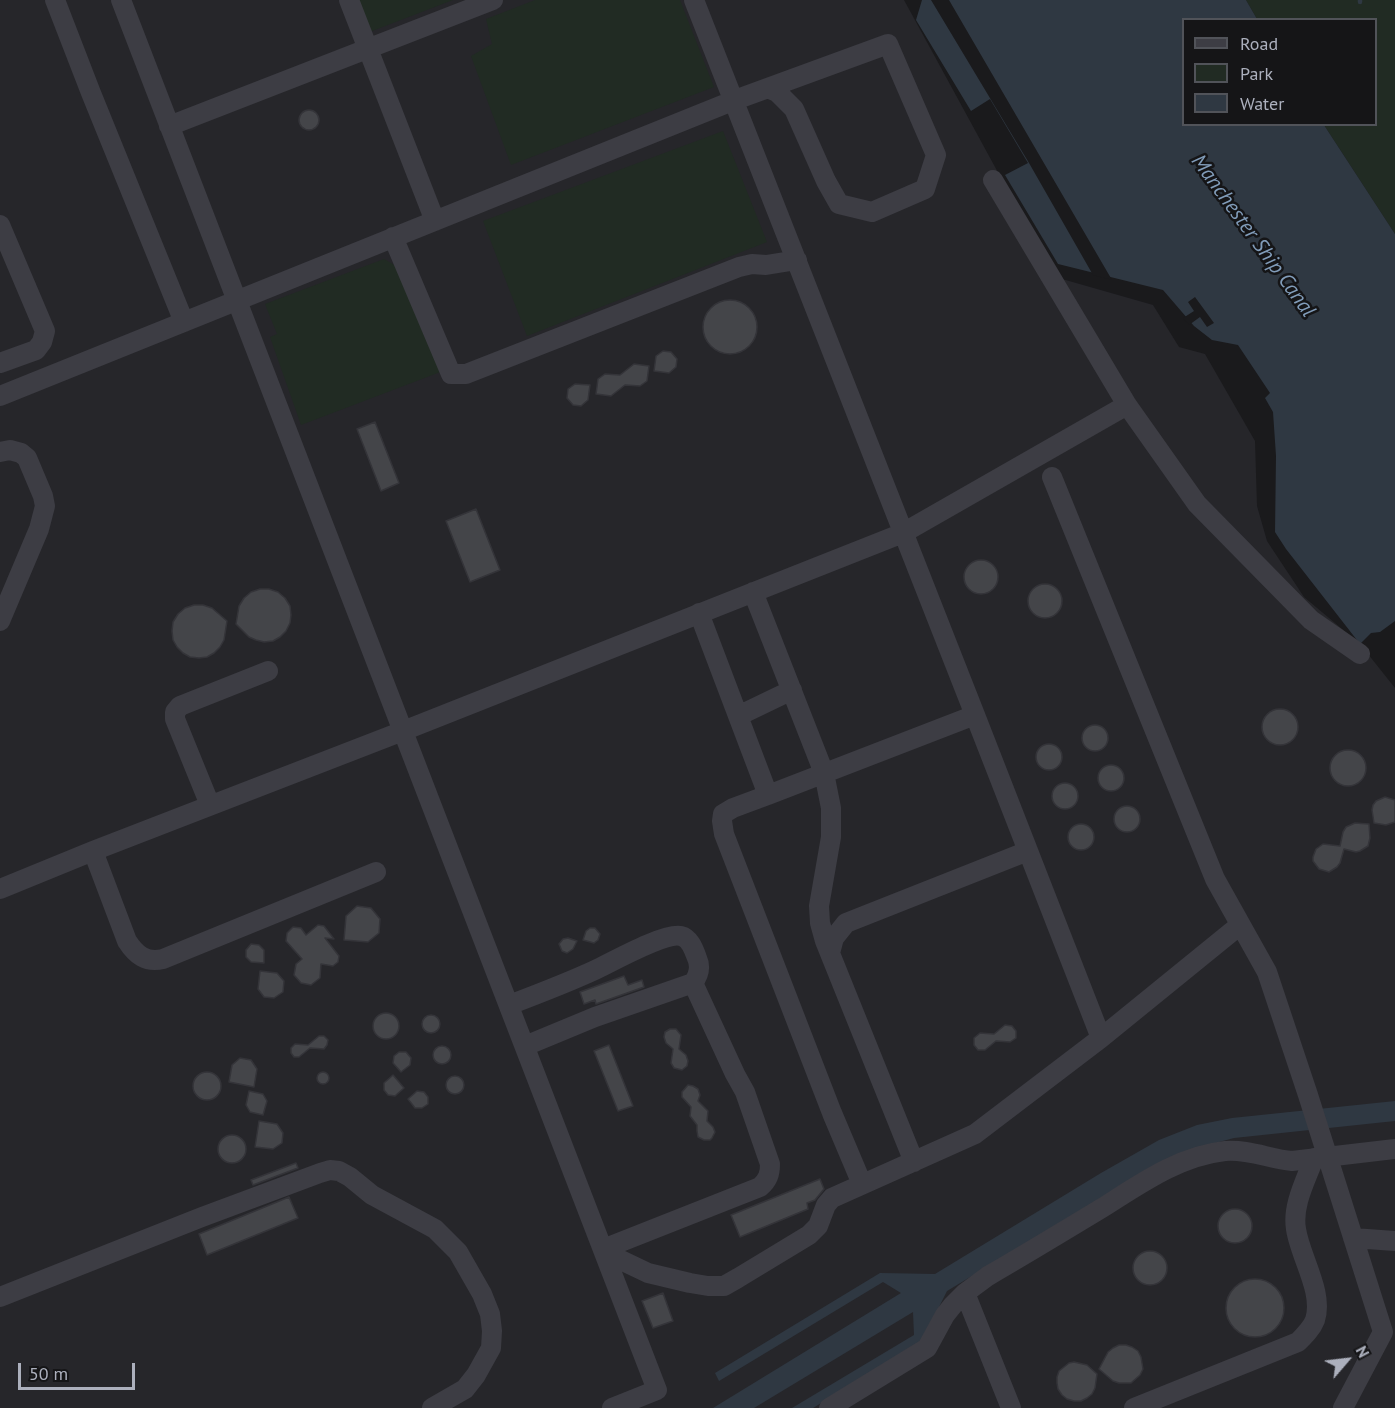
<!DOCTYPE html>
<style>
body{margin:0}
#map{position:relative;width:1395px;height:1408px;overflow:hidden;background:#1a1a1c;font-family:"PT Sans",sans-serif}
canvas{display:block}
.legend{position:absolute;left:1182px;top:18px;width:195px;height:108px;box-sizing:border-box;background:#151517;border:2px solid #515359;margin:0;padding:8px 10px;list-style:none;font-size:18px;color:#acb0bd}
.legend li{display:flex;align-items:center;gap:12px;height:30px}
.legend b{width:30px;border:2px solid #515359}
.north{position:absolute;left:1317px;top:1330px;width:60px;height:60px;-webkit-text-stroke:4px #151517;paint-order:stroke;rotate:62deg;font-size:16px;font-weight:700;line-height:24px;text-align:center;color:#acb0bd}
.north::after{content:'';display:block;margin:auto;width:21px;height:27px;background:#acb0bd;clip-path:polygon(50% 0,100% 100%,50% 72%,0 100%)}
.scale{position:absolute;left:18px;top:1363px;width:117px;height:27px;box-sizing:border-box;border:3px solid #acb0bd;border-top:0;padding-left:8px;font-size:18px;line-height:21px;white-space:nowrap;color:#acb0bd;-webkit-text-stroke:4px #151517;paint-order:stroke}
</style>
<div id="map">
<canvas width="1395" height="1408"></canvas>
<ul class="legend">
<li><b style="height:8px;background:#3d3d44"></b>Road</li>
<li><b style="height:16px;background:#212b23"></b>Park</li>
<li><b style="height:16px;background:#2f3842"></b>Water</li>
</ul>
<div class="north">N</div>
<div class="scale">50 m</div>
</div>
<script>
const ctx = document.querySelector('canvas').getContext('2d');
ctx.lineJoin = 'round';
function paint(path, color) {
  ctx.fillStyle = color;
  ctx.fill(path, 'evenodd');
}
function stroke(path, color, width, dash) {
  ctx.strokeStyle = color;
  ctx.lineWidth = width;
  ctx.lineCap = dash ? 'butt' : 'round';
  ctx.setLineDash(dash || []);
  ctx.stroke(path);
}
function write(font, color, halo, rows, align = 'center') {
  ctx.font = font + ' "PT Sans",sans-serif';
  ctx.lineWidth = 5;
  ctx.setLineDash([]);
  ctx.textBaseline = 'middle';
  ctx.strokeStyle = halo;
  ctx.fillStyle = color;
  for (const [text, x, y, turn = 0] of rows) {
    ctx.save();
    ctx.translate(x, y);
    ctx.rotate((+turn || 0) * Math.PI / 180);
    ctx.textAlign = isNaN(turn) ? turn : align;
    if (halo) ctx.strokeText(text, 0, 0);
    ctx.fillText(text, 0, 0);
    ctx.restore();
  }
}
paint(new Path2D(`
 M0 0H904L1055 277 1153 305 1179 347 1205 354 1255 441 1257 506 1267 541 1304 597 1360 644 1395 688V1408H0Z`), '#26262a');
paint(new Path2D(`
 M355 0H453L367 33Z
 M535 0H680L714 87 511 165 471 56 492 44 486 19Z
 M1246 0H1395V234L1324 125 1376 124V20L1257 19Z
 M723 131 767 242 527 336 483 221Z
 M384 259 403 270 443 371 301 425 270 337 277 334 265 304Z`), '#212b23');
paint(new Path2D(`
 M922 0H1246L1257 19 1184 20V124L1324 125 1395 234V621L1380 632 1371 633 1360 644 1286 549 1275 532 1276 456 1273 412 1265 398 1270 393 1238 345 1212 340 1194 326 1163 290 1058 264 1005 175 1028 163 990 99 971 111 916 20Z
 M1395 1101V1121L1234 1138 1204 1146 1111 1192 947 1291 921 1343 813 1408H792L914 1335 913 1312 754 1408H713L901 1293 883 1282 719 1381 715 1373 880 1273 935 1274 1101 1173 1159 1140 1197 1125 1232 1118Z`), '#2f3842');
paint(new Path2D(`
 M931 0H949L1112 280 1093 275 1029 163Z
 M1195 297 1214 323 1207 327 1200 317 1189 325 1183 318 1194 311 1188 302Z`), '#1a1a1c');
stroke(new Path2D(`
 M1360 0V2`), '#2f3842', 4.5);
const building = new Path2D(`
 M299 120a10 10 0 1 1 20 0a10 10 0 1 1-20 0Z
 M703 327a27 27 0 1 1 54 0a27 27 0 1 1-54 0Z
 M663 351 671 352 677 359 676 367 669 373 654 371 656 356Z
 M634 364 649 366 647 381 640 386 625 385 611 396 596 394 598 379 605 374 620 375Z
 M575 384 590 385 588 400 581 406 573 405 567 398 568 389Z
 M375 422 399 483 381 491 357 429Z
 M476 509 500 570 470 582 446 521Z
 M964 577a17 17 0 1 1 34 0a17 17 0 1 1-34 0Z
 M1028 601a17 17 0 1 1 34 0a17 17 0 1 1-34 0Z
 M260 589H269L278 592 285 598 290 606 291 615 290 623 286 631 280 637 273 641 264 642 256 640 249 637 236 624 239 606 244 598 251 592Z
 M194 605H203L212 608 227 621 224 640 220 647 214 653 207 657 199 658 190 657 183 653 177 647 173 640 172 631 173 622 178 614 185 608Z
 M1262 727a18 18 0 1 1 36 0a18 18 0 1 1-36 0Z
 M1082 738a13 13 0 1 1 26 0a13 13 0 1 1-26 0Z
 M1036 757a13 13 0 1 1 26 0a13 13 0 1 1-26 0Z
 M1330 768a18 18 0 1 1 36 0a18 18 0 1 1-36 0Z
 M1098 778a13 13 0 1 1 26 0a13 13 0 1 1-26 0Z
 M1052 796a13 13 0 1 1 26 0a13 13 0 1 1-26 0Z
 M1385 797 1395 800V822L1386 825 1374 823 1372 810 1373 805 1376 801Z
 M1114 819a13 13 0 1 1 26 0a13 13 0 1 1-26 0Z
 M1355 823 1369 824 1370 838 1368 846 1360 851 1356 852 1344 849 1340 863 1337 867 1329 872 1319 869 1313 861V857L1316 849 1323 844 1340 846 1343 832 1346 827Z
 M1068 837a13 13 0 1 1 26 0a13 13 0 1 1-26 0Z
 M357 906 371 908 380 919 379 933 368 942 344 940 346 916Z
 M318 925 324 926 334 939 325 938 339 956 338 962 333 966 321 964 320 978 311 985 301 983 294 975 296 964 302 959 286 941 287 933 293 927 301 928 306 935Z
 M590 928H595L600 934 598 940 594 943 583 940 586 931Z
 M568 938 577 941 573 949 567 953 562 951 559 944 563 939Z
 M251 944 259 945 264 950V963L251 962 246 957V950Z
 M260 971 277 973 284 981 283 992 274 998 264 997 258 989Z
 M624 976 628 985 642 980 644 987 596 1004 595 1000 584 1004 580 992Z
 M373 1026a13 13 0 1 1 26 0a13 13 0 1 1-26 0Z
 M422 1024a9 9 0 1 1 18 0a9 9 0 1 1-18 0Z
 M1005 1025 1012 1026 1016 1031V1038L1010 1042 996 1041 985 1050H978L974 1045V1038L980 1033 994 1034Z
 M670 1029H676L681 1035 679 1049 686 1055 688 1061 687 1066 682 1070 674 1068 671 1063 673 1049 666 1043 664 1037 665 1032Z
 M319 1036H324L328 1040 327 1045 324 1049 310 1048 299 1057H294L291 1053V1048L295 1044 308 1045Z
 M609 1045 633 1106 618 1111 594 1051Z
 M433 1055a9 9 0 1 1 18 0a9 9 0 1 1-18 0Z
 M399 1052H406L411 1058 410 1065 401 1072 393 1063 394 1056Z
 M240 1058 251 1060 257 1069 254 1087 229 1082 232 1065Z
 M317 1078a6 6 0 1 1 12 0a6 6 0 1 1-12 0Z
 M193 1086a14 14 0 1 1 28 0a14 14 0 1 1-28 0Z
 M393 1075 404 1088 395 1096 388 1095 384 1090V1083Z
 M446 1085a9 9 0 1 1 18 0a9 9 0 1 1-18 0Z
 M688 1085 693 1086 698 1089 700 1095 698 1101 708 1111 707 1121 713 1127 715 1132 712 1138 710 1140H704L698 1137 697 1131V1125L690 1116 691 1107 682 1097V1092Z
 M249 1091 263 1094 267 1101 263 1115 250 1112 246 1105Z
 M417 1091 424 1092 428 1097V1104L422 1108H415L408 1099Z
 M259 1121 277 1124 283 1133 282 1143 273 1149 255 1147Z
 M218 1149a14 14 0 1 1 28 0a14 14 0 1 1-28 0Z
 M296 1163 298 1168 253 1185 251 1180Z
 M820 1179 824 1189 815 1200 807 1203 808 1209 740 1237 731 1215Z
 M289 1197 298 1218 207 1255 199 1234Z
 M1218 1226a17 17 0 1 1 34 0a17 17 0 1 1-34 0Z
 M1133 1268a17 17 0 1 1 34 0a17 17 0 1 1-34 0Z
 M1226 1308a29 29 0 1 1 58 0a29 29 0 1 1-58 0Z
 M663 1293 673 1321 653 1328 642 1301Z
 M1119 1345H1126L1132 1347 1138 1351 1141 1357 1143 1369 1140 1375 1131 1383H1119L1113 1381 1099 1369 1108 1352 1113 1348Z
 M1074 1362 1087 1365 1097 1374 1095 1388 1092 1394 1087 1398 1081 1401H1074L1067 1399 1062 1395 1058 1389 1057 1383V1377L1059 1371 1069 1363Z`);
paint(building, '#444549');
stroke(building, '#343439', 1.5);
stroke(new Path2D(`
 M55 0 91 93 184 322
 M121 0 657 1390 612 1408
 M349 0 435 221
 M694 0 975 715 1101 1038
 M169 126 493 0
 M993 180 1127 405 1197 504 1311 620 1360 654
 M0 225 45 331 42 342 36 350 0 363
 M393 237 451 374H466L739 267 752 264 766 265 797 260
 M0 396 735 100 888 44 936 155 925 189 872 212 839 204 826 181 794 109 777 92 768 88
 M0 452 10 450 21 453 27 458 43 496 45 506 39 529 0 621
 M1052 477 1215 879 1267 972 1308 1095 1383 1332 1343 1408
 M753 592 824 773 831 808V837L819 906 820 923 825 941 914 1162
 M699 613 768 795 975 715
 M738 716 792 690
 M768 795 733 808 723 814 722 821 724 834 832 1113 862 1184
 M210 805 175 719V712L180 706 268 671
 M93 851 127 941C136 955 146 963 163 959L376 872
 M0 889 93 851 403 731 903 533 1127 405
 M830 953 834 938 846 923 1028 851
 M509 1005C538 994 567 983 595 970 612 962 665 932 681 936 690 938 694 950 697 958 701 967 699 975 693 983L595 1017 525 1046
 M1353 1238 1395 1241
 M603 1249 760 1187C768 1180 770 1174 770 1164L745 1092 735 1074 693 983
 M604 1252 648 1273 690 1283 708 1286H724L738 1278 809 1235 818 1226 826 1205 832 1198 975 1134 1101 1038 1240 925
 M965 1293 1011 1408
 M0 1297 202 1217 320 1173 330 1170 339 1171 350 1177 372 1195 435 1229 458 1252 482 1294 490 1314 492 1331 491 1348 476 1375 465 1389 432 1408
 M829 1408 927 1348 945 1315 953 1305 965 1293 988 1276C1026 1254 1064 1231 1102 1208 1140 1184 1179 1156 1225 1151 1248 1149 1270 1159 1292 1161L1395 1149
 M1134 1408 1298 1342C1305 1335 1312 1328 1315 1320 1324 1292 1300 1257 1296 1229 1292 1205 1306 1180 1314 1158`), '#3d3d44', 20);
write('italic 21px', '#819cb9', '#151517', [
 ["Manchester Ship Canal",1253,236,54]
]);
</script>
